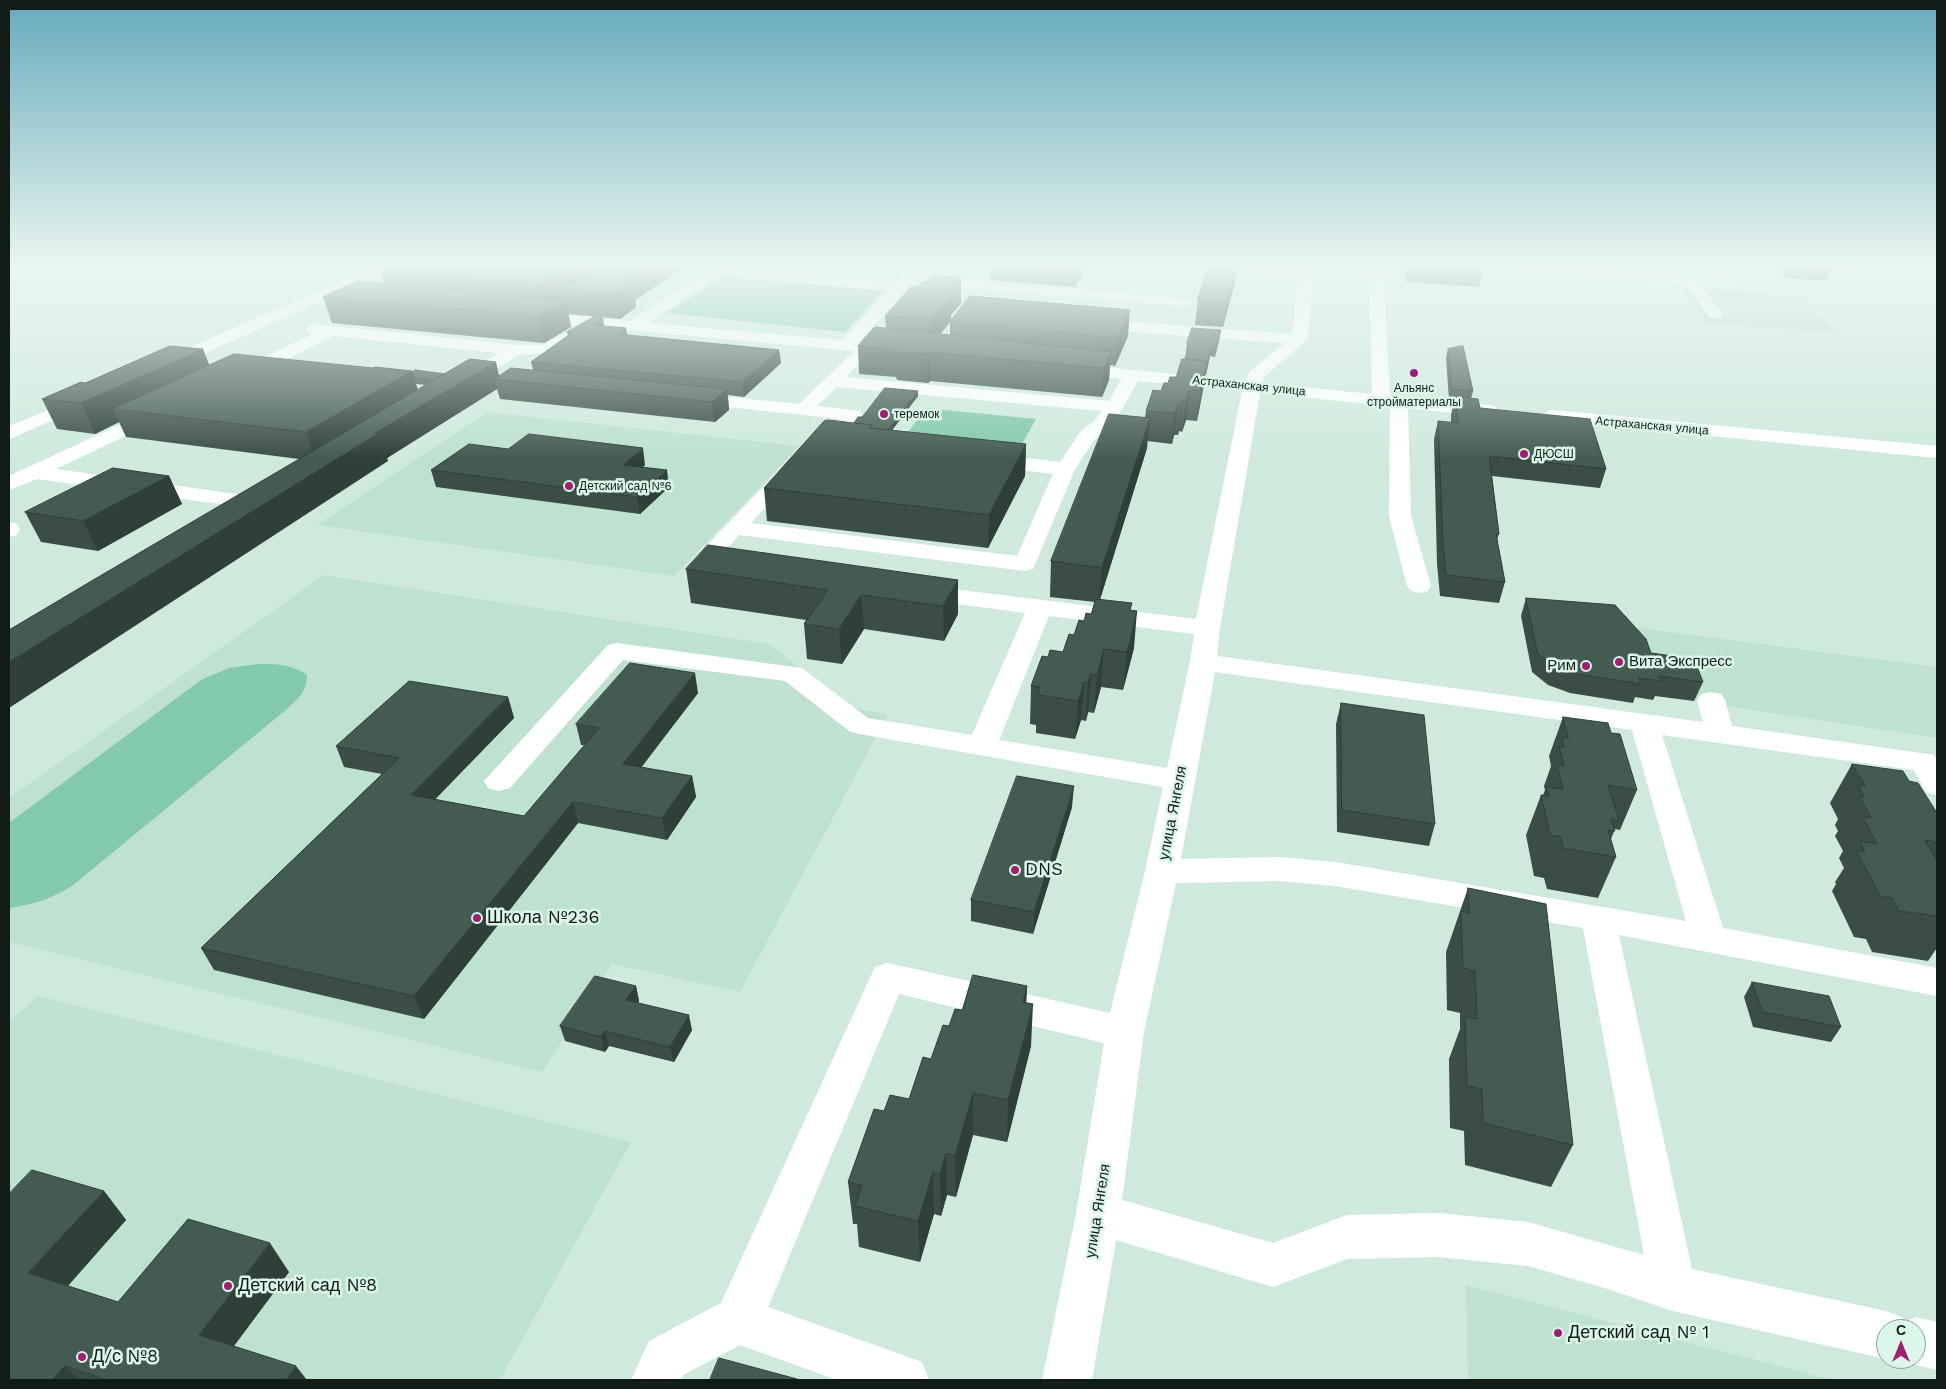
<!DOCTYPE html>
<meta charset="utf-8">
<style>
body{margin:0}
#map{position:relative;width:1946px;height:1389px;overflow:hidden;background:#cfeadd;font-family:"Work Sans",sans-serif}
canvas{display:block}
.frame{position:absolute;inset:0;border:10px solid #121c17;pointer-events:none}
.north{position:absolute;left:1876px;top:1319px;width:50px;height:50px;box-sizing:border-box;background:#dcf7ea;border:1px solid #8b9f96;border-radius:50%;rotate:0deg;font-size:14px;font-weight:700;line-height:20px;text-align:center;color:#121c17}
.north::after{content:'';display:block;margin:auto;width:18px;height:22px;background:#9e1f73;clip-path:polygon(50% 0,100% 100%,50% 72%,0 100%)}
</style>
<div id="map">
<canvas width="1946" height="1389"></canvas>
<div class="frame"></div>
<div class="north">С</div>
</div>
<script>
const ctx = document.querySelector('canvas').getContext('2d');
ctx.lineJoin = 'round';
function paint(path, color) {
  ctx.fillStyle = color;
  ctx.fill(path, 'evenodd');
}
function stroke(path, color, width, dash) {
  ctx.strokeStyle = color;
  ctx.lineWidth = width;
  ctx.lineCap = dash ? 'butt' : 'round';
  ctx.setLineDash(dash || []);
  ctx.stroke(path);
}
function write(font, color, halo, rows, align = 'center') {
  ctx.font = font + ' "Work Sans",sans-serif';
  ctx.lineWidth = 5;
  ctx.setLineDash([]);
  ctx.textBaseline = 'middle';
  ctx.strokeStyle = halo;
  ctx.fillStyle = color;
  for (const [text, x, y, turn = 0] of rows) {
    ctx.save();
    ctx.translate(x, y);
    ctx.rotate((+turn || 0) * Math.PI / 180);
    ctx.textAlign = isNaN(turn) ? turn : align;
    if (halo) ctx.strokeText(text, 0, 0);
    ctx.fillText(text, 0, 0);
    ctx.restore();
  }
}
paint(new Path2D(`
 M1682 287 1801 296 1836 333 1706 323Z
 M487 412 799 446 674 576 317 525Z
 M324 575 769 644 850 707 888 715 740 992 612 964 542 1072 9 942V798Z
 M1608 624 1937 667V738L1666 697Z
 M38 996 631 1142 500 1380H9V1022Z
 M1466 1285 1833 1380H1468Z`), '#bee1d0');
paint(new Path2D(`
 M726 275 885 290 845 332 667 313Z
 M926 408 1036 419 1022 444 908 432Z
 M258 664C277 664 291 664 307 675 307 692 298 699 287 709L72 886C53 898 32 905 9 908V823L201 680 229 668Z`), '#83c9ac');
paint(new Path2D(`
 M379 265H398L396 268 172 368H160L158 364 160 360Z
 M710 265H724L723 269 895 283 902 276 907 275 1189 299 1191 302 1189 305 1184 306 911 284 859 342 896 346 902 348 904 351 902 354 896 356 870 353 846 377 1109 401 1121 379 1067 373 1064 369 1067 365 1073 364 1245 381 1250 371 1285 343 1092 329 1086 327 1084 324 1086 321 1092 319 1292 334 1298 277 1196 270 1191 269 1190 265H1250L1299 268V265H1313L1308 339 1264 377 1262 383 1372 394 1369 265H1383L1390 395 1490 405 1496 407 1499 411 1496 415 1490 417 1408 408 1411 516 1431 586 1427 591 1419 593 1411 591 1407 586 1389 516 1390 406 1260 393 1220 628 1217 656 1703 722 1697 700 1701 694 1711 692 1721 694 1725 700 1732 726 1934 755 1937 760V795L1926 792 1914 770 1662 735 1723 928 1937 968V996L1619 935 1692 1269 1886 1311 1903 1318 1905 1322 1916 1317 1937 1322V1370L1916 1365 1901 1359H1916V1329H1886V1359L1673 1311 1608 1289 1528 1266 1438 1257 1347 1259 1273 1287 1116 1240 1092 1380H1042L1076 1214 1104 1043 899 994 768 1307 922 1362 929 1380H837L740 1345 683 1375 681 1380H631L649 1341 721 1303 875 967 888 963 1110 1013 1145 871 1163 787 859 734 849 731 785 681 623 660 510 788 499 791 488 788 484 781 608 645 617 643 802 668 868 718 972 735 1025 613 920 599 911 597 908 592 911 587 920 585 1196 619 1242 391 1138 381 1121 411 1108 429 1095 439 1075 469 1033 569 1025 571 739 535 719 558 727 560 731 565 727 570 719 572 695 567 691 562 783 466 790 464 797 466 800 470 751 523 1017 556 1053 474 988 466 981 464 978 460 981 456 988 454 1060 462 1081 431 1094 421 1102 411 837 387 817 406 860 411 862 415 843 440 848 441 851 445 848 449 841 451 823 447 820 443 840 419 690 403 684 402 681 398 684 394 690 393 799 404 854 351 596 327 552 353 519 355 489 373 492 377 489 381 483 382 467 380 464 376 467 372 499 353 334 336 247 379 241 380 235 379 232 375 235 371 313 334 308 332 306 329 308 326 314 324 516 345H543L578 326 533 322 528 320 525 317 528 314 533 312 630 321 709 270ZM718 276 888 291 843 340 648 323ZM1049 616 1194 634 1190 662 1167 768 999 740ZM1215 672 1632 730 1686 921 1335 862 1279 857 1181 859ZM1279 881 1335 886 1583 928 1644 1255 1528 1222 1438 1213 1347 1215 1273 1243 1122 1200 1144 1032 1176 883Z
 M1481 265H1547L1715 278 1705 265H1719L1733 283 1731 286 1700 285 1723 315 1720 318H1710L1687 287 1674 283 1488 269Z
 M1865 265 1868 269C1862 276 1821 272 1815 266Z
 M85 395 91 396 94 400 91 404 9 439V426Z
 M156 408 163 410 165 414 163 418 56 469 265 498 273 499 276 504 273 509 265 510 37 479 9 490V476Z
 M1553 410 1937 446V458L1546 420 1544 416 1546 412Z
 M9 522 17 524 20 529 17 535 9 537Z`), '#fff');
paint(new Path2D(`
 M389 265H687L635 300 636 307 620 319 568 314 571 327 544 343 332 323 323 297 384 284 381 271 390 267ZM579 276H584L579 279Z
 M991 265H1088L1075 287 991 280Z
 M1404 265H1479L1481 277 1479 287 1406 282Z
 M1773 265H1829L1832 268 1826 281 1785 278Z
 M1237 275 1223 327 1195 325 1198 299Z
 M961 303 951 315V320L1128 336 1115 366 1110 365 1109 380 1102 397 930 381 928 383 897 380 896 377 859 374 858 346 886 328 885 316ZM950 322V335L940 334Z
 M605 326 627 335 779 350 781 363 744 397 728 395 729 410 715 422 500 399 497 389 387 458 388 461 299 459 126 437 119 422 95 434 57 429 42 399 85 383 210 365 373 368 445 374 499 376 533 370 531 362 568 336 567 332ZM416 384 427 385 418 390Z
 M1221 330 1219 340 1215 357 1210 356 1206 375H1205L1203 390 1197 421 1186 420 1182 432 1179 431 1178 435H1174L1172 444 1147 441V448L1100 599 1132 611 1134 648 1123 690 1101 687 1094 713 1088 712 1086 721 1081 720 1075 739 1036 733V725L1030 724 1031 686 1048 657 1063 652 1084 621 1091 614 1095 602 1050 597 1051 561 1145 417 1146 411 1168 383 1176 377 1185 359 1187 354H1186L1187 344Z
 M1448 349 1473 391 1471 399 1480 408 1606 469 1600 488 1492 476 1499 534 1497 539 1505 582 1499 603 1440 596 1437 564 1434 439 1438 421 1451 423V415L1454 400H1449L1446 358Z
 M918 396 892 430 1026 444 1025 476 988 548 767 521 764 488 862 417Z
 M645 465 643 467 669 487 640 514 436 487 431 470Z
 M169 476 182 504 98 551 41 542 25 512Z
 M686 569 958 580V614L944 641 864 629 842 664 807 659 804 624 806 620 691 603Z
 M1526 598 1651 653 1703 682 1694 701 1655 696 1653 700 1635 697 1633 703 1570 693 1548 685 1532 672 1521 616Z
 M698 693 641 767 692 776 696 797 667 840 578 823 424 1019 214 970 201 948 382 774 344 767 336 746 508 697 514 718 435 799 524 816 585 745H581L576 724Z
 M1341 703 1435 824 1429 846 1337 832 1336 724Z
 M1563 717 1611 733 1637 790 1620 830 1615 829 1611 839 1616 857 1598 898 1547 889 1544 878 1534 876 1526 835 1541 795H1543L1545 790 1544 786 1551 766 1549 756Z
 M1852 764 1909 781 1937 813V948L1928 961 1872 952 1866 939 1854 937 1832 891 1836 884 1835 882 1844 868 1839 858 1843 851 1835 836 1838 831 1835 825 1838 819 1830 803Z
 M1072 807 1033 934 971 921V900Z
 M1468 888 1573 1145 1551 1187 1465 1165 1464 1131 1450 1128 1449 1059 1460 1029V1013L1447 1010 1446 952Z
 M1752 982 1841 1027 1831 1042 1753 1027 1744 997Z
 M636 986 639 1001 638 1003 692 1030 674 1062 609 1046 605 1052 565 1041 560 1026Z
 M1027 986 1026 1003 1031 1046 1007 1142 973 1135 956 1197 947 1195 941 1216 934 1214 920 1262 859 1247 857 1224H853L848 1182 884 1111 909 1099 949 1026 962 1010Z
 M104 1191 126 1220 68 1286 118 1302 289 1272 234 1346 286 1380H9Z`), '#3a4e45');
paint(new Path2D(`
 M572 265H577L581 287 560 290 562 299 541 311 535 286Z
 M649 265H687L635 300 636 307 620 319 616 295 621 283Z
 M1079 265H1088L1075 287 1076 270Z
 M1236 265H1238L1237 275 1223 327 1226 301Z
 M961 278V303L951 315V321L930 347V320L946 294Z
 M566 301 571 327 544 343 538 316Z
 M1130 310 1128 336 1115 366 1117 338Z
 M603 318 605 331 593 325Z
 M626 328 628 341 618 334Z
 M1221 330 1219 340 1215 357 1216 347Z
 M1211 347 1210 356 1206 375 1207 365Z
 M203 349 214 377 113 409 119 422 95 434 81 403Z
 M779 350 781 363 744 397 742 382Z
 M929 352 930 381 928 383 927 354Z
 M1111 352 1109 380 1102 397 1104 368Z
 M1207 361 1203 390 1197 421 1200 391Z
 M496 362 500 380 495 379 497 389 387 458 388 461 9 708V662L375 433Z
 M412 371 420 398 316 461 306 432Z
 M727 389 729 410 715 422 712 402Z
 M1189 390 1186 420 1182 432 1186 402Z
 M918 391V396L884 441V436Z
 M1182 401 1179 431 1178 435 1181 405Z
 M1178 405 1174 435 1172 444 1175 413Z
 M1150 418 1147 448 1099 603 1102 568Z
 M1026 444 1025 476 988 548 989 515Z
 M643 448 645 465 626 482 623 465Z
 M667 470 669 487 640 514 637 497Z
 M169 476 182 504 98 551 83 521Z
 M958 580V614L944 641 943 606Z
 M861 595 864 629 842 664 839 629Z
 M1137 611 1134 648 1123 690 1127 652Z
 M1104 649 1101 687 1094 713 1097 675Z
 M695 673 698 693 628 785 623 764Z
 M1091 674 1088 712 1086 721 1088 682Z
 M1084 682 1081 720 1075 739 1078 701Z
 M508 697 514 718 419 816 411 795Z
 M692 776 696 797 667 840 662 818Z
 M1074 786 1072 807 1033 934 1034 912Z
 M573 802 578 823 424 1019 414 996Z
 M636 986 639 1001 630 1015 626 1000Z
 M1027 986 1025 1028 1023 1002Z
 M1033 1004 1031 1046 1007 1142 1008 1100Z
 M689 1015 692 1030 674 1062 670 1047Z
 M605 1031 609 1046 605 1052 601 1037Z
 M973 1093V1135L956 1197 955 1156Z
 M946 1153 947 1195 941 1216 940 1174Z
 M933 1172 934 1214 920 1262 918 1221Z
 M104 1191 126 1220 54 1301 28 1273Z
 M270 1243 289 1272 221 1363 199 1335Z
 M65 1366 78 1380H52Z
 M296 1366 307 1380H286Z`), '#2f4038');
const building = new Path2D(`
 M394 265H572L535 286 381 271Z
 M603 265H649L621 283H632L616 295 560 290Z
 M1021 265H1079L1076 270Z
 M1209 265H1236L1226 301 1198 299Z
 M1407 265H1479L1481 277 1408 271Z
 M1797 265H1829L1832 268Z
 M934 275 961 278 946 294 951 295 930 320 885 316 911 287H917L922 282H925Z
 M358 281 566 301 538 316 323 297Z
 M970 296 1130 310 1117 338 950 322Z
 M594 317 603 318 593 325 626 328 618 334 779 350 742 382 531 362 573 332H567Z
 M875 327 1111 352 1104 368 929 352 927 354 895 352 897 350 858 346Z
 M1192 328 1221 330 1216 347H1211L1207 365H1206L1207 361 1185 359 1189 344H1187Z
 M170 346 203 349 81 403 42 399 81 382 85 383Z
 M1463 346 1473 391 1452 389 1448 349Z
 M234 354 373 368 375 367 412 371 306 432 113 409Z
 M470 359 496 362 375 433H379L9 662V630L100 576Z
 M1182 359 1207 361 1200 391 1189 390 1186 402 1182 401 1181 405H1178L1175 413 1146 411 1153 390 1161 391 1164 383H1168L1170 377H1176Z
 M511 368 727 389 712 402 495 379Z
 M415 370 445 374 434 380 415 378 413 372Z
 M885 388 918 391 888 430 872 428V425L854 423 858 417H862Z
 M1455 397 1478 399 1480 408 1590 419 1606 469 1489 456 1499 534H1496L1505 582 1446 575 1443 544 1438 421 1458 423Z
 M1109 414 1150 418 1102 568 1051 561Z
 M828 420 872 425 869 428 1026 444 989 515 764 488 824 421Z
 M529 434 643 448 623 465 667 470 637 497 431 470 469 444 508 449Z
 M113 468 169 476 83 521 25 512Z
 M708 545 958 580 943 606 861 595 839 629 804 624 828 590 686 569Z
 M1526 598 1615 605 1646 639 1651 653 1694 659 1703 682 1659 676 1661 681 1638 678 1641 684 1577 674 1555 666 1538 654Z
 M1096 599 1132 603 1130 610 1137 611 1127 652 1104 649 1097 675 1091 674 1088 682H1084L1078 701 1038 695 1040 687 1031 686 1042 656 1048 657 1050 650 1063 652 1069 634 1074 635 1079 620 1084 621 1086 613 1091 614Z
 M630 663 695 673 623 764 692 776 662 818 573 802 414 996 201 948 399 758 336 746 409 681 508 697 411 795 524 816 599 728 576 724Z
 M1341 703 1424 715 1435 824 1342 810Z
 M1563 717 1608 723 1611 733 1620 734 1637 790 1608 785 1619 821 1611 819 1615 831 1608 830 1616 857 1563 848 1561 837 1550 835 1541 795 1549 796 1546 787 1563 789 1557 765 1564 766 1559 746 1564 747 1562 737 1568 738Z
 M1852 764 1903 771 1909 781 1918 783 1937 813V842L1925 840 1937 861V916L1899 911 1892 898 1880 896 1856 850 1865 852 1860 841 1877 844 1863 817 1871 818 1859 796 1864 797 1858 785 1865 786Z
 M1017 776 1074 786 1034 912 971 900Z
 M1468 888 1546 904 1573 1145 1483 1123 1482 1089 1467 1086 1465 1017 1477 1019 1475 971 1463 968 1461 911 1469 913Z
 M973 975 1027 986 1023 1002 1033 1004 1008 1100 973 1093 955 1156 946 1153 940 1174 933 1172 918 1221 855 1206 862 1185 848 1182 874 1109 884 1111 890 1095 909 1099 923 1057 931 1059 943 1025 949 1026 955 1009 962 1010Z
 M595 976 636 986 626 1000 689 1015 670 1047 605 1031 601 1037 560 1026Z
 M1752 982 1829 996 1841 1027 1763 1012Z
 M32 1170 104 1191 28 1273 118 1302 188 1219 270 1243 199 1335 296 1366 286 1380H107L65 1366 52 1380H9V1194Z
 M719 1358 797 1379V1380H710Z`);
paint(building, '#435b50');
stroke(building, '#2f4038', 1);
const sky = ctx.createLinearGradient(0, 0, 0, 460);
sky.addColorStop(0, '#66aabc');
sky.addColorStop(0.58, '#e9f6f0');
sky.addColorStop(1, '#e9f6f000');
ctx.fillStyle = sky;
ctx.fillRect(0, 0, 1946, 460);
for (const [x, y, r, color] of [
 [1414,373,5,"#9e1f73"],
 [884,414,5,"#9e1f73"],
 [1524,454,5,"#9e1f73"],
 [569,486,5,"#9e1f73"],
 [1619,662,5,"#9e1f73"],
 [1586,666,5,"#9e1f73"],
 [1015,870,5,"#9e1f73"],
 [477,918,5,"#9e1f73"],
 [228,1286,5,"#9e1f73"],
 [1558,1333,5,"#9e1f73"],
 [82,1357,5,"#9e1f73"]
]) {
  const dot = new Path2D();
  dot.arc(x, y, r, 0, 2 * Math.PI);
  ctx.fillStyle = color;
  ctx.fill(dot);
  stroke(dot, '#dcf7ea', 2);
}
write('12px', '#121c17', '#dcf7ea', [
 ["Астраханская улица",1249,386,6],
 ["Астраханская улица",1652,426,5]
]);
write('12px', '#121c17', '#dcf7ea', [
 ["Альянс",1414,388,"center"],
 ["стройматериалы",1414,402,"center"],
 ["теремок",894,414],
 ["ДЮСШ",1534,454],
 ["Детский сад №6",579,486]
], 'left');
write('15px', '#121c17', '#dcf7ea', [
 ["Вита Экспресс",1629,662],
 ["Рим",1576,666,"right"]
], 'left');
write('15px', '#121c17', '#dcf7ea', [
 ["улица Янгеля",1173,813,-79],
 ["улица Янгеля",1098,1211,-81]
]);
write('18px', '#121c17', '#dcf7ea', [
 ["DNS",1025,870],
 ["Школа №236",487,918],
 ["Детский сад №8",238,1286],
 ["Детский сад № 1",1568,1333],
 ["Д/с №8",92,1357]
], 'left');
</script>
